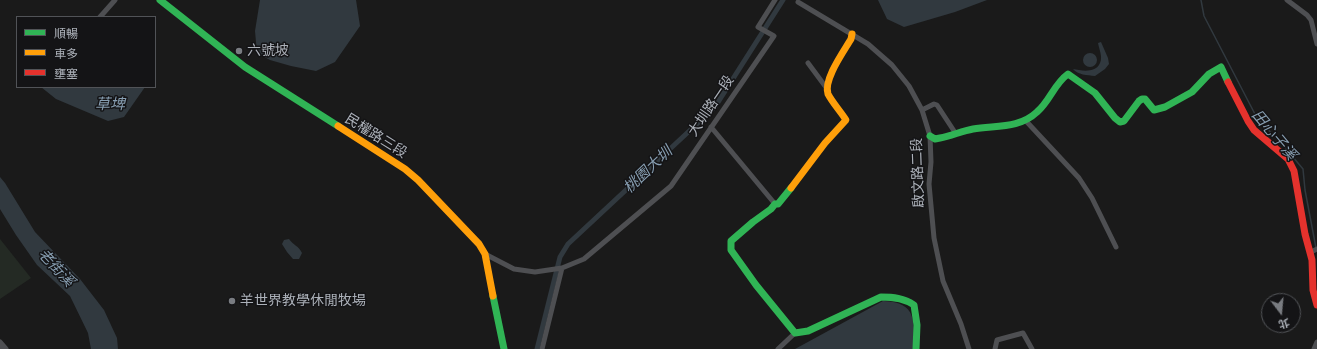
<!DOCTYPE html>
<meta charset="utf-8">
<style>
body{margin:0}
#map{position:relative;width:1317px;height:349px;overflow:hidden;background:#1a1a1a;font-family:Quicksand,"Noto Sans TC",sans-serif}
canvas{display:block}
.legend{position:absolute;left:16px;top:16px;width:140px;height:72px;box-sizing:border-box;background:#141416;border:1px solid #515357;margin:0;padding:5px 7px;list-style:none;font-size:12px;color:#acb1b9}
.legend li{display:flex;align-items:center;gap:8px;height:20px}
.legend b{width:20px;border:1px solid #515357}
.north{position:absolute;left:1261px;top:293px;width:40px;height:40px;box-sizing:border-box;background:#141416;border:1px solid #515357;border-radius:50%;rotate:164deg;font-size:11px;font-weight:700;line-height:16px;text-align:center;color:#acb1b9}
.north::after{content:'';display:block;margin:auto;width:14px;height:18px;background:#797c81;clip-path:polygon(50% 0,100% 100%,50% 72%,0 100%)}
</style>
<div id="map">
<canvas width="1317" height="349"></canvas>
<ul class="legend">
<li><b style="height:5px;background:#30b455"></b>順暢</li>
<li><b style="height:5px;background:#ff9f0a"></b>車多</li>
<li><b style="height:5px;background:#e5322d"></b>壅塞</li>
</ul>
<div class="north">北</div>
</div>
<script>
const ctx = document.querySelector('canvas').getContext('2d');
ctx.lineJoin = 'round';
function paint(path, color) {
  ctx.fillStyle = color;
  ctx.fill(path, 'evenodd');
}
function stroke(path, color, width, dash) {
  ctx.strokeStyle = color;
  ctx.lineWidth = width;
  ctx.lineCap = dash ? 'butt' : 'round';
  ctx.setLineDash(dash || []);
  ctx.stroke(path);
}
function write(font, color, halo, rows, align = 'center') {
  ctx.font = font + ' Quicksand,"Noto Sans TC",sans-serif';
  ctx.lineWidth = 3;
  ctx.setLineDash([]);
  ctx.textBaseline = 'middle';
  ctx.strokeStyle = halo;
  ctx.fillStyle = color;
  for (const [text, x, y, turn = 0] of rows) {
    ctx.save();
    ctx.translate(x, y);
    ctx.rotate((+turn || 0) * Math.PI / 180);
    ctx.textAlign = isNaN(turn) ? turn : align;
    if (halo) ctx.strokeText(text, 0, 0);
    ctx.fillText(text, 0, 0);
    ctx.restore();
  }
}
paint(new Path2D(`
 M0 239 31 278 0 299Z`), '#242a24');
paint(new Path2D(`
 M260 0H356L360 26 335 62 316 71 291 66 270 60 257 53 255 31Z
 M878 0H987L955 12 904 27 887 19Z
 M1101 42 1108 58 1109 64 1105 69 1095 76C1087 75 1078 75 1073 69 1082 71 1096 73 1100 63 1103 57 1099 49 1098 43Z
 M1083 60a7 7 0 1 1 14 0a7 7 0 1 1-14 0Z
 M41 87H145L124 117 108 121 56 99Z
 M0 177 5 183 35 232 80 279 104 310 117 338 118 349H91L88 333 70 296 37 265 16 235 0 209Z
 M289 239C293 245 299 246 302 253L299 259H293L287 252 282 244 284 240Z
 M883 301C918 302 914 322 913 349H795Z`), '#31393f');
stroke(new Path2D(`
 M1201 0 1204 16 1257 118 1282 144 1303 169 1305 190 1316 248`), '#31393f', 1.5);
stroke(new Path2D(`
 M537 349 560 257 568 244 715 107 783 0`), '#31393f', 5);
stroke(new Path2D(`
 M1287 0 1307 15 1311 20 1317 44
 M798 2 868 44 892 65 909 86 922 110 930 136 931 162 929 184 934 238 943 281 961 324 969 349
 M100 17 115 0
 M808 63 828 90
 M922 110 934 104 937 105 956 134
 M1026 121 1079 178 1092 198 1116 247
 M711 127 775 204
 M1311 252 1317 249
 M485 254 514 269 535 272 562 268
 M0 342 6 349
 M0 348 1 349
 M542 349 562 268 584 259 671 186 774 36 758 27 775 0
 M778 349 795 333
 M995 349 997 340 1023 333 1032 349
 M1314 349 1317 342`), '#4e4f52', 5);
stroke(new Path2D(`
 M160 0 245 67 338 126
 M930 136 935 139 940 138C951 136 962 131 973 129 995 125 1019 129 1037 112 1050 101 1054 84 1068 74L1095 93 1115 118 1120 122 1124 121 1139 101 1142 99H1145L1154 110 1165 107 1192 92 1209 74 1221 67 1228 82
 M791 188 778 204H775L771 209 753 222 731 241V250L756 285 795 333 808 331 881 297C893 297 904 298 914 305L917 325 916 349
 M493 296 504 349`), '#30b455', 7);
stroke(new Path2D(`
 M338 126 405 169 418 180 479 244 485 254 493 296
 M791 188 825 143 846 120C841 112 832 102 828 94 823 80 844 51 851 39L852 34`), '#ff9f0a', 7);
stroke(new Path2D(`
 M1228 82 1248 121 1254 130 1288 159 1294 171 1305 234 1312 260 1313 290 1317 305`), '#e5322d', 7);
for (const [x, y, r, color] of [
 [239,51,4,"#797c81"],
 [232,301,4,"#797c81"]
]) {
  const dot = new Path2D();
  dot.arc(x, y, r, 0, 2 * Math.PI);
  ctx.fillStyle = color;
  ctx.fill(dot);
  stroke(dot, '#141416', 1.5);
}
write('14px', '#acb1b9', '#141416', [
 ["六號坡",247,51],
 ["羊世界教學休閒牧場",240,301]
], 'left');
write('14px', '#acb1b9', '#141416', [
 ["大圳路一段",711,106,-56],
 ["民權路三段",376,136,32],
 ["啟文路二段",918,173,-92]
]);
write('italic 15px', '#879eb1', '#141416', [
 ["草埤",110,104],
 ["田心子溪",1274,135,50],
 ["桃園大圳",648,170,-43],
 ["老街溪",56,268,47]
]);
</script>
